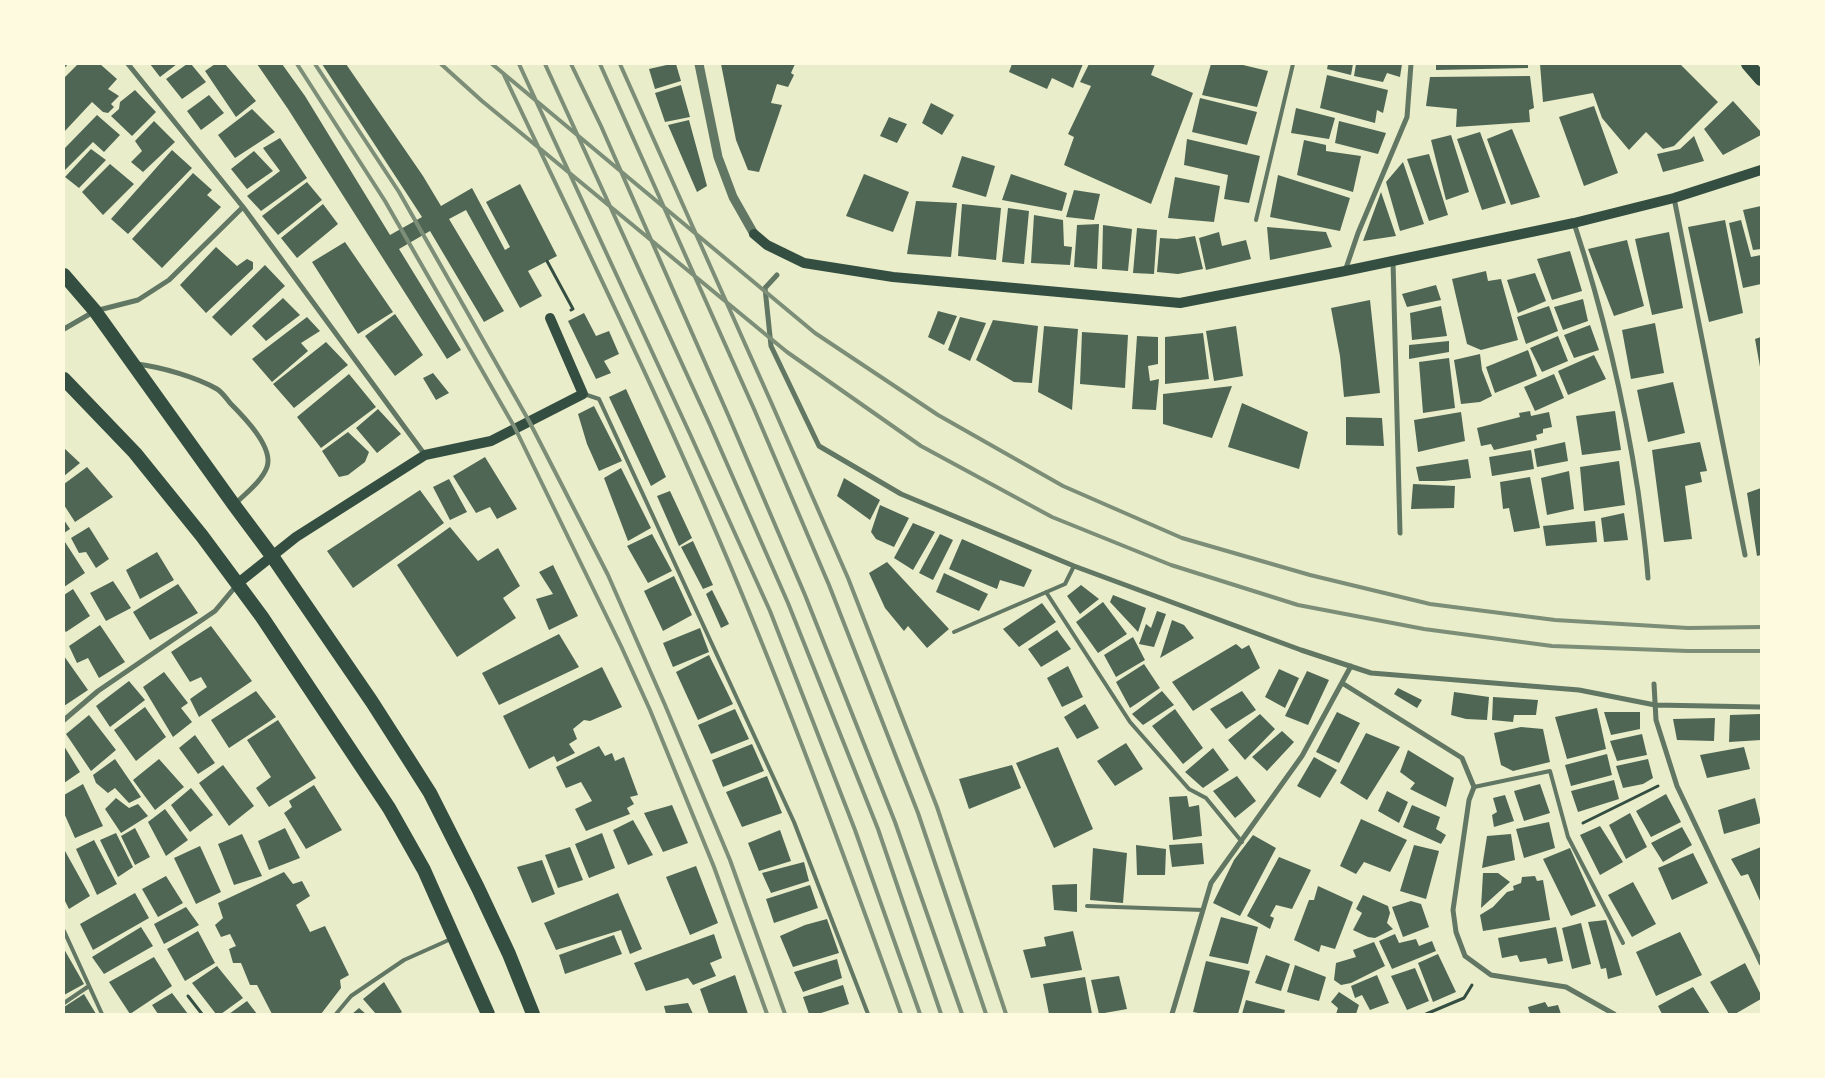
<!DOCTYPE html>
<style>
body{margin:0}
#map{position:relative;width:1825px;height:1078px;overflow:hidden;background:#e9edc9;font-family:"PT Sans Narrow",sans-serif}
canvas{display:block}
.frame{position:absolute;inset:0;border:65px solid #fefae0;pointer-events:none}
</style>
<div id="map">
<canvas width="1825" height="1078"></canvas>
<div class="frame"></div>
</div>
<script>
const ctx = document.querySelector('canvas').getContext('2d');
ctx.lineJoin = 'round';
function paint(path, color) {
  ctx.fillStyle = color;
  ctx.fill(path, 'evenodd');
}
function stroke(path, color, width, dash) {
  ctx.strokeStyle = color;
  ctx.lineWidth = width;
  ctx.lineCap = dash ? 'butt' : 'round';
  ctx.setLineDash(dash || []);
  ctx.stroke(path);
}
paint(new Path2D(`
 M78 64H100L117 79 108 89 119 96 111 104 114 107 108 113 103 112 92 102 64 132V78Z
 M150 64H177L160 77Z
 M187 64H191L206 82 182 99 166 79Z
 M215 64H225L256 101 236 117 205 71Z
 M257 64H282L305 96 390 235 422 217 322 64H346L423 176 441 206 472 188 505 250 510 247 486 202 520 184 557 256 528 271 542 296 520 308 466 210 449 219 504 311 484 322 430 231 399 249 461 350 447 359 288 109Z
 M671 64H676L681 81 655 89 649 69Z
 M721 64H795L791 73 794 75 788 87 777 84 771 103 782 105 759 172 748 170 736 140Z
 M1012 64H1083L1073 88 1052 78 1047 89 1009 72Z
 M1089 64H1155L1151 75 1193 93 1151 204 1064 165 1074 137 1068 134 1091 86 1080 82Z
 M1211 64H1239L1268 71 1257 107 1202 95Z
 M1328 64H1353L1351 75 1327 69Z
 M1356 64H1402L1400 77 1387 73 1383 82 1354 76Z
 M1436 64H1528V68L1436 70Z
 M1540 64H1680L1718 102 1674 146 1663 149 1646 132 1629 150 1602 118 1593 93 1543 102Z
 M1327 75 1388 90 1383 113 1377 110 1375 123 1320 108Z
 M1530 76 1534 108 1529 110 1530 122 1456 127 1457 109 1426 106 1430 77Z
 M681 85 690 117 665 122 655 93Z
 M135 90 156 112 132 136 111 116 119 109 120 102Z
 M209 95 224 113 201 130 187 111Z
 M1200 98 1257 112 1247 145 1192 132Z
 M1733 101 1761 132V135L1723 155 1704 129Z
 M931 103 954 115 942 135 922 123Z
 M1594 106 1618 173 1584 186 1559 117Z
 M1296 108 1335 118 1329 139 1291 133Z
 M252 109 275 132 235 158 218 135Z
 M97 115 120 135 104 152 93 142 64 171V149Z
 M889 117 907 124 897 143 880 136Z
 M689 120 707 186 697 192 668 125Z
 M154 121 175 142 143 172 131 162 142 151 135 141Z
 M1339 121 1386 133 1378 154 1335 143Z
 M1512 129 1540 197 1511 205 1487 139Z
 M1480 132 1506 203 1482 210 1457 139Z
 M1451 135 1469 192 1446 200 1431 140Z
 M1694 136 1704 161 1663 172 1657 154 1680 149Z
 M280 138 307 178 261 211 247 196 280 171 263 148Z
 M1187 139 1260 156 1249 203 1224 199 1228 175 1184 165Z
 M1304 140 1326 145V151L1361 156 1353 192 1297 175Z
 M91 149 106 160 79 188 65 177Z
 M172 150 192 168 128 234 111 219Z
 M254 151 273 171 247 189 231 169Z
 M1429 154 1448 215 1429 221 1407 159Z
 M962 156 995 166 986 197 952 187Z
 M1403 162 1424 224 1400 231 1386 182Z
 M110 164 134 184 103 215 82 192Z
 M193 173 212 190 207 195 221 207 162 268 132 239Z
 M864 174 909 192 893 232 846 216Z
 M1011 174 1067 193 1062 211 1002 200Z
 M1278 175 1350 198 1340 231 1270 217Z
 M1175 177 1220 186 1214 222 1168 218Z
 M307 182 322 200 278 235 262 216Z
 M1074 190 1100 194 1094 220 1066 217Z
 M1381 192 1396 236 1363 241Z
 M916 201 957 203 951 257 907 254Z
 M323 204 338 224 297 258 281 238Z
 M962 204 1001 208 996 260 958 256Z
 M1761 206V249L1753 250 1743 210Z
 M1008 208 1029 211 1024 264 1002 262Z
 M1034 215 1063 220 1064 246 1072 247 1070 265 1031 263Z
 M1725 220 1743 313 1709 322 1688 227Z
 M1741 220 1751 257 1761 255V284L1743 288 1729 223Z
 M1099 224 1097 269 1074 267 1077 225Z
 M1103 225 1132 229 1128 271 1102 269Z
 M1267 227 1326 232 1332 247 1270 260Z
 M1137 228 1157 230 1154 274 1133 273Z
 M1219 232 1222 246 1246 240 1251 259 1206 270 1199 238Z
 M1669 232 1683 308 1652 315 1635 239Z
 M1195 236 1203 269 1178 274 1157 272 1160 238 1177 239Z
 M1627 240 1644 306 1614 316 1588 249Z
 M345 242 393 312 358 334 312 262Z
 M216 247 237 266 247 259 253 262V269L206 313 180 285Z
 M1570 251 1582 291 1552 300 1537 259Z
 M265 265 285 286 231 336 212 317Z
 M1486 271 1488 281 1501 279 1518 340 1481 350 1467 344 1452 279Z
 M1535 273 1546 301 1518 313 1507 280Z
 M1436 285 1441 300 1407 307 1402 294Z
 M283 298 300 315 266 341 252 326Z
 M1583 299 1588 321 1563 330 1554 307Z
 M1370 300 1380 393 1344 397 1340 356 1331 308Z
 M1441 306 1447 336 1412 340 1410 313Z
 M1549 306 1558 331 1526 344 1517 317Z
 M938 311 957 316 944 345 928 337Z
 M584 313 596 336 609 331 619 354 604 361 611 373 596 379 568 321Z
 M395 314 423 355 395 376 365 336Z
 M307 317 320 331 301 343 308 351 272 382 252 359Z
 M960 317 986 323 970 361 948 350Z
 M993 320 1038 326 1032 383 1014 382 976 360Z
 M1655 323 1664 373 1631 379 1622 330Z
 M1590 325 1599 350 1574 358 1564 335Z
 M1044 326 1078 329 1072 410 1038 392Z
 M1236 326 1243 376 1214 381 1206 331Z
 M1082 332 1128 335 1125 388 1080 384Z
 M1203 333 1209 379 1165 384V337Z
 M1137 336 1158 337V364L1148 366 1150 381 1159 379 1156 410 1132 409Z
 M1558 336 1568 361 1542 372 1530 348Z
 M1761 337V366L1760 367 1755 339Z
 M1449 341V352L1409 359V345Z
 M326 342 348 365 294 408 273 384Z
 M1528 350 1537 376 1495 393 1486 367Z
 M1480 354 1482 370 1492 396 1480 402 1461 404 1454 360Z
 M1594 355 1606 379 1568 395 1558 371Z
 M1449 358 1455 408 1423 413 1419 362Z
 M433 373 449 393 436 400 423 378Z
 M349 374 376 407 321 448 297 417Z
 M1554 374 1564 398 1535 411 1524 387Z
 M1673 382 1685 433 1648 442 1637 390Z
 M1232 386 1212 438 1163 424V394Z
 M626 389 666 477 651 486 609 397Z
 M1242 403 1308 432 1299 469 1228 447Z
 M594 406 622 461 599 471 587 444 578 414Z
 M378 409 401 434 377 453 356 428Z
 M1530 411 1531 416 1549 412 1552 427 1543 429V433L1536 435 1537 440 1494 450 1491 444 1481 446 1477 428 1520 417 1519 413Z
 M1615 411 1621 450 1582 455 1576 416Z
 M1461 412 1465 441 1418 452 1414 420Z
 M1346 417 1382 418 1384 446 1346 445Z
 M348 432 369 452 365 462 348 475 339 477 322 451Z
 M1565 442 1568 461 1537 467 1534 449Z
 M1700 442 1707 471 1700 472 1702 482 1685 486 1692 539 1664 542 1652 450Z
 M64 448 80 463 64 476Z
 M1531 450 1534 469 1492 476 1489 457Z
 M485 457 517 509 497 519 490 507 476 513 453 476Z
 M1468 459 1471 478 1444 481H1419L1416 467Z
 M1619 461 1625 505 1584 511 1580 467Z
 M87 467 113 497 75 522 64 505V484Z
 M621 468 651 528 628 541 604 478Z
 M1569 471 1574 509 1547 515 1541 478Z
 M1530 477 1540 528 1514 532 1509 508 1503 509 1500 482Z
 M844 478 880 500 870 520 837 496Z
 M449 479 467 512 450 520 433 487Z
 M1413 484 1455 486 1454 508 1411 509Z
 M1761 488V555L1757 556 1747 493Z
 M420 490 444 523 353 588 327 551Z
 M670 491 692 538 679 546 657 496Z
 M880 505 909 518 894 547 876 539 871 532Z
 M1624 513 1628 540 1604 542 1601 518Z
 M64 520 70 529 64 533Z
 M1595 521 1597 542 1546 546 1543 526Z
 M913 523 935 532 913 570 894 558Z
 M89 527 109 559 96 568 86 552 79 553 71 538Z
 M450 527 478 561 498 548 520 586 503 598 516 618 457 657 397 565Z
 M652 534 672 571 648 583 627 546Z
 M940 534 953 540 933 580 919 573Z
 M962 539 1032 570 1024 587 1000 580 997 589 949 569Z
 M693 541 713 585 703 589 681 547Z
 M65 542 85 573 64 587V543Z
 M157 552 174 580 140 599 126 570Z
 M887 562 949 629 927 648 908 626 904 631 885 608 869 573Z
 M553 565 578 616 549 630 536 599 553 594 539 572Z
 M944 573 988 594 979 611 936 592Z
 M674 576 692 615 663 631 644 591Z
 M113 581 131 608 106 621 90 593Z
 M178 584 198 613 150 640 133 612Z
 M1081 585 1099 599 1080 614 1067 596Z
 M73 589 90 616 66 632 64 630V595Z
 M712 590 729 624 721 628 706 594Z
 M1113 595 1146 608 1138 632 1110 602Z
 M1103 602 1127 634 1098 653 1076 622Z
 M1042 603 1056 622 1019 647 1003 629Z
 M1157 611 1166 614 1154 647 1139 644 1146 624 1151 628Z
 M1172 620 1184 625 1194 638 1160 658Z
 M100 625 125 662 99 678 88 658 77 663 69 646Z
 M211 626 252 681 199 717 190 699 207 687 201 677 190 682 171 652Z
 M700 628 709 652 673 667 663 643Z
 M1057 630 1071 649 1041 667 1028 649Z
 M559 634 579 667 499 705 482 673Z
 M1133 637 1145 660 1116 677 1104 655Z
 M1236 644 1242 649 1249 645 1260 668 1193 711 1172 682Z
 M709 655 733 704 698 720 676 672Z
 M64 656 88 690 64 706Z
 M1144 664 1160 688 1130 708 1116 682Z
 M1068 666 1083 697 1062 707 1047 678Z
 M602 667 622 707 590 721 584 720 573 729 577 739 569 744 575 753 557 762 554 756 529 769 503 716Z
 M1279 669 1299 678 1285 708 1265 697Z
 M1307 671 1329 680 1308 725 1285 716Z
 M164 672 188 703 181 708 192 722 173 737 143 687Z
 M129 681 145 700 110 727 96 706Z
 M1398 688 1422 700 1417 708 1394 694Z
 M256 691 276 717 229 748 211 720Z
 M1162 691 1174 705 1143 725 1132 714Z
 M1242 691 1256 710 1226 729 1210 709Z
 M1454 692 1489 697 1487 720 1466 719 1451 715Z
 M1493 697 1538 700 1536 715H1514L1513 722 1492 720Z
 M1085 704 1099 728 1077 739 1064 717Z
 M145 707 166 737 136 761 114 730Z
 M1597 708 1606 749 1567 759 1555 717Z
 M735 709 749 739 711 754 698 725Z
 M1175 709 1203 748 1183 764 1152 726Z
 M1337 712 1360 723 1339 763 1316 752Z
 M1604 712H1640V729L1611 735Z
 M1260 714 1275 729 1245 760 1228 740Z
 M1761 714V740L1729 742 1730 715Z
 M89 715 116 750 91 771 66 734Z
 M1715 718 1714 741 1677 740 1673 719Z
 M278 720 316 778 269 807 256 788 271 777 247 740Z
 M1521 727 1543 729 1550 762 1513 771 1501 765 1494 733Z
 M1282 731 1294 742 1267 771 1252 757Z
 M1366 733 1400 747 1367 800 1340 783Z
 M1642 734 1647 755 1617 761 1610 741Z
 M195 735 215 763 198 774 179 748Z
 M1126 743 1143 769 1115 786 1097 761Z
 M752 744 764 771 723 787 712 760Z
 M64 746 80 772 64 783Z
 M599 746 605 756 612 753 615 761 624 757 638 795 630 797 634 804 627 808 630 814 586 831 575 809 592 801 581 782 566 788 556 767Z
 M1058 747 1093 829 1054 848 1016 763Z
 M1744 747 1750 769 1707 778 1700 755Z
 M1213 748 1229 770 1203 788 1185 772Z
 M1408 750 1454 778 1446 807 1410 789 1415 783 1400 772Z
 M1607 754 1612 775 1571 786 1565 765Z
 M1314 757 1337 770 1320 798 1297 786Z
 M115 759 141 797 129 803 115 788 108 793 96 783 93 775Z
 M159 759 184 787 155 810 133 780Z
 M1648 759 1653 778 1643 784 1623 788 1616 766Z
 M223 765 254 806 229 826 199 783Z
 M1012 765 1021 788 969 809 959 779Z
 M767 776 782 813 742 827 726 792Z
 M1237 776 1256 801 1235 818 1213 791Z
 M1614 780 1619 799 1578 812 1571 791Z
 M83 784 103 826 75 838 64 813V795Z
 M1540 784 1550 813 1524 821 1514 791Z
 M314 785 342 830 306 849 284 813 292 807 289 801Z
 M191 788 213 815 190 832 171 805Z
 M1387 791 1408 802 1399 823 1378 811Z
 M1666 794 1681 822 1651 837 1636 811Z
 M1505 795 1514 821 1494 827 1492 815 1497 812 1493 798Z
 M1187 796 1189 807 1199 805 1202 836 1173 840 1169 797Z
 M116 798 129 808 138 804 148 816 121 833 105 809Z
 M1755 798 1761 823 1724 834 1718 810Z
 M672 805 688 843 663 852 644 813Z
 M1412 805 1440 817 1436 829 1446 835 1441 844 1403 827Z
 M165 809 188 840 166 856 148 822Z
 M1630 813 1647 847 1626 859 1609 825Z
 M1361 819 1407 840 1390 872 1364 862 1356 874 1340 866Z
 M633 820 653 855 628 865 613 830Z
 M1549 822 1555 848 1524 858 1516 829Z
 M1600 826 1623 862 1600 875 1580 835Z
 M1682 827 1692 845 1663 862 1651 843Z
 M135 828 150 857 135 865 121 836Z
 M285 828 300 858 269 870 258 841Z
 M780 830 791 861 759 871 748 843Z
 M116 833 133 867 118 877 100 840Z
 M602 833 615 868 589 878 575 844Z
 M242 834 262 876 234 885 218 844Z
 M1511 834 1515 860 1482 868 1487 836Z
 M1253 835 1276 848 1240 916 1213 903 1234 860Z
 M94 840 117 884 97 895 76 849Z
 M1202 843 1204 864 1172 867 1169 845Z
 M1136 845 1166 849 1165 875H1137Z
 M1414 845 1439 851 1426 899 1400 891Z
 M200 846 221 892 196 904 174 858Z
 M570 847 583 880 558 888 545 855Z
 M1761 847V903L1748 874 1741 876 1731 859Z
 M1093 848 1127 853 1123 903 1090 900Z
 M1570 848 1596 906 1571 916 1543 859Z
 M65 851 90 896 69 909 64 899V852Z
 M1693 853 1708 883 1672 900 1658 868Z
 M1279 857 1311 870 1292 909 1276 905 1270 916 1274 918 1270 929 1247 916Z
 M542 860 555 894 532 903 517 867Z
 M804 862 809 881 771 893 762 873Z
 M696 866 718 923 690 935 666 877Z
 M284 872 293 884 302 881 310 896 296 905 310 932 325 926 349 975 340 980 341 988 321 1014H272L257 985H250L241 963H233L229 949 236 946 230 934 221 937 215 925 223 918 218 903Z
 M1483 873H1498L1510 882 1481 908Z
 M166 876 183 903 158 917 142 889Z
 M1535 876 1537 881 1543 880 1550 920 1483 931 1480 915 1493 907 1507 892 1514 890 1513 886 1521 883 1522 877Z
 M1633 882 1656 924 1632 937 1608 895Z
 M1077 884V912L1054 910 1052 885Z
 M810 885 818 908 774 923 766 899Z
 M1318 886 1353 902 1335 949 1321 945 1319 952 1294 940 1309 900H1314Z
 M135 893 149 918 93 950 80 924Z
 M618 893 642 949 630 954 621 930 556 950 544 923Z
 M1363 895 1388 906 1390 913 1387 923 1393 929 1375 938 1368 937 1353 930 1362 913 1356 909Z
 M1411 901 1421 904 1429 927 1403 937 1392 907Z
 M186 907 199 925 164 944 154 924Z
 M1221 917 1258 927 1248 964 1209 956Z
 M827 919 839 953 793 967 780 936 805 925Z
 M1606 920 1622 975 1608 979 1606 968 1601 969 1588 922Z
 M1581 923 1591 964 1572 969 1562 928Z
 M141 927 153 946 104 974 92 957Z
 M1556 927 1563 961 1548 964 1546 958 1520 962 1517 955 1502 958 1498 938Z
 M198 931 215 963 185 981 167 949Z
 M1073 931 1082 970 1031 978 1023 950 1046 946 1044 937Z
 M1680 932 1702 975 1656 996 1636 952Z
 M714 934 722 958 710 963 716 976 693 985 688 978 646 991 634 963Z
 M1395 934 1399 943 1416 939 1419 946 1432 941 1436 951 1392 969 1379 941Z
 M614 935 622 954 565 974 559 955Z
 M1374 942 1385 966 1351 983 1341 985 1334 980 1336 963 1356 957 1353 950Z
 M64 949 84 984 64 995Z
 M1438 954 1456 992 1433 1002 1418 963Z
 M1266 955 1290 964 1281 991 1255 983Z
 M154 957 172 986 130 1014 109 982Z
 M837 959 842 978 803 992 794 972Z
 M1206 961 1250 971 1238 1014H1203L1193 1012Z
 M1745 963 1761 995V999L1735 1014H1729L1710 982Z
 M1295 965 1326 977 1319 1001 1287 992Z
 M217 966 243 998 221 1014H216L192 983Z
 M1415 968 1429 1001 1407 1010 1391 976Z
 M735 975 748 1014H709L700 989Z
 M1377 975 1389 1003 1370 1010 1362 995 1355 998 1351 986Z
 M1119 976 1127 1009 1099 1014 1091 980Z
 M1085 977 1092 1014H1049L1043 984Z
 M384 982 402 1012 399 1014H376L363 999Z
 M843 985 849 1004 818 1014H809L803 997Z
 M1693 987 1710 1014H1662L1658 1006Z
 M1339 992 1359 1005 1356 1014H1336L1338 1008 1331 1002Z
 M172 993 188 1014H158L152 1005Z
 M84 994 96 1014H64V1007Z
 M1246 1000 1285 1010 1284 1014H1242Z
 M247 1001 257 1014H229Z
 M1545 1002 1548 1007 1558 1005 1561 1014H1530L1528 1007Z
 M688 1003 693 1014H666L664 1006Z
 M359 1008 366 1014H352Z`), '#4f6655');
stroke(new Path2D(`
 M547 261 573 309 571 310
 M1583 823 1658 786
 M188 996 202 1014
 M1426 1014 1464 998 1472 985`), '#344e41', 3);
stroke(new Path2D(`
 M1256 220 1293 64
 M584 394 599 399 794 822 868 1014
 M1046 592 1130 722 1189 789 1206 798 1242 842
 M954 632 1065 584 1074 566
 M1474 787 1550 771 1568 837 1623 943
 M1087 906 1203 910
 M64 931 102 1014
 M64 1003 89 986
 M336 1014 351 996 404 960 451 939`), '#617663', 4);
stroke(new Path2D(`
 M128 64 243 207 425 455
 M64 65 65 64
 M1674 198 1745 555
 M1574 223C1603 311 1624 400 1638 491 1642 520 1646 549 1648 578
 M1393 261 1400 533
 M1345 271 1358 233 1407 117 1411 64
 M777 275 765 288 771 346 819 446 901 494 1074 566 1301 650 1371 673 1579 690 1655 705 1761 707
 M64 329 95 311 138 300 169 280 243 207
 M137 364C161 367 196 377 217 389 222 392 226 398 230 403 243 416 274 447 267 467 262 481 246 493 235 504
 M1342 683 1462 758 1474 787 1469 800 1453 910 1456 932 1465 956 1491 975 1566 987 1614 1014
 M1654 684 1656 720 1677 786 1761 963
 M64 720 98 691 215 611 236 586
 M1172 1014 1211 883 1302 756 1351 666`), '#617663', 5);
stroke(new Path2D(`
 M699 64 718 157 733 197 754 234`), '#617663', 9);
stroke(new Path2D(`
 M754 234 767 245 804 263 893 277 1180 303 1345 271 1574 223 1674 198 1761 170
 M237 584 296 537 425 455 491 441 583 394 550 318`), '#344e41', 10);
stroke(new Path2D(`
 M1748 64 1761 79
 M64 275 95 311 234 505 272 556 372 702 411 763 430 793 478 888 509 954 533 1014
 M64 379 135 453 202 536 262 617 389 808 424 870 488 1014`), '#344e41', 14);
stroke(new Path2D(`
 M297 64 385 201 515 428 621 646 650 710 714 867 767 1014
 M315 64 399 192 529 421 608 575 665 705 730 860 785 1014
 M441 64 482 101 787 352 921 446 1052 517 1171 565 1298 605 1424 629 1552 646 1688 651H1761
 M492 64 815 333 938 415 1063 486 1182 538 1310 575 1430 604 1555 620 1688 628 1761 627
 M519 64 690 434 770 611 855 830 920 1014
 M545 64 710 425 788 603 878 829 941 1014
 M571 64 601 126 729 417 805 595 895 822 962 1014
 M600 64 754 409 829 585 918 813 986 1014
 M620 64 771 402 848 578 937 807 1006 1014
 M504 75C590 256 678 435 753 621 806 751 854 882 901 1014`), '#7c8e77', 4);
</script>
